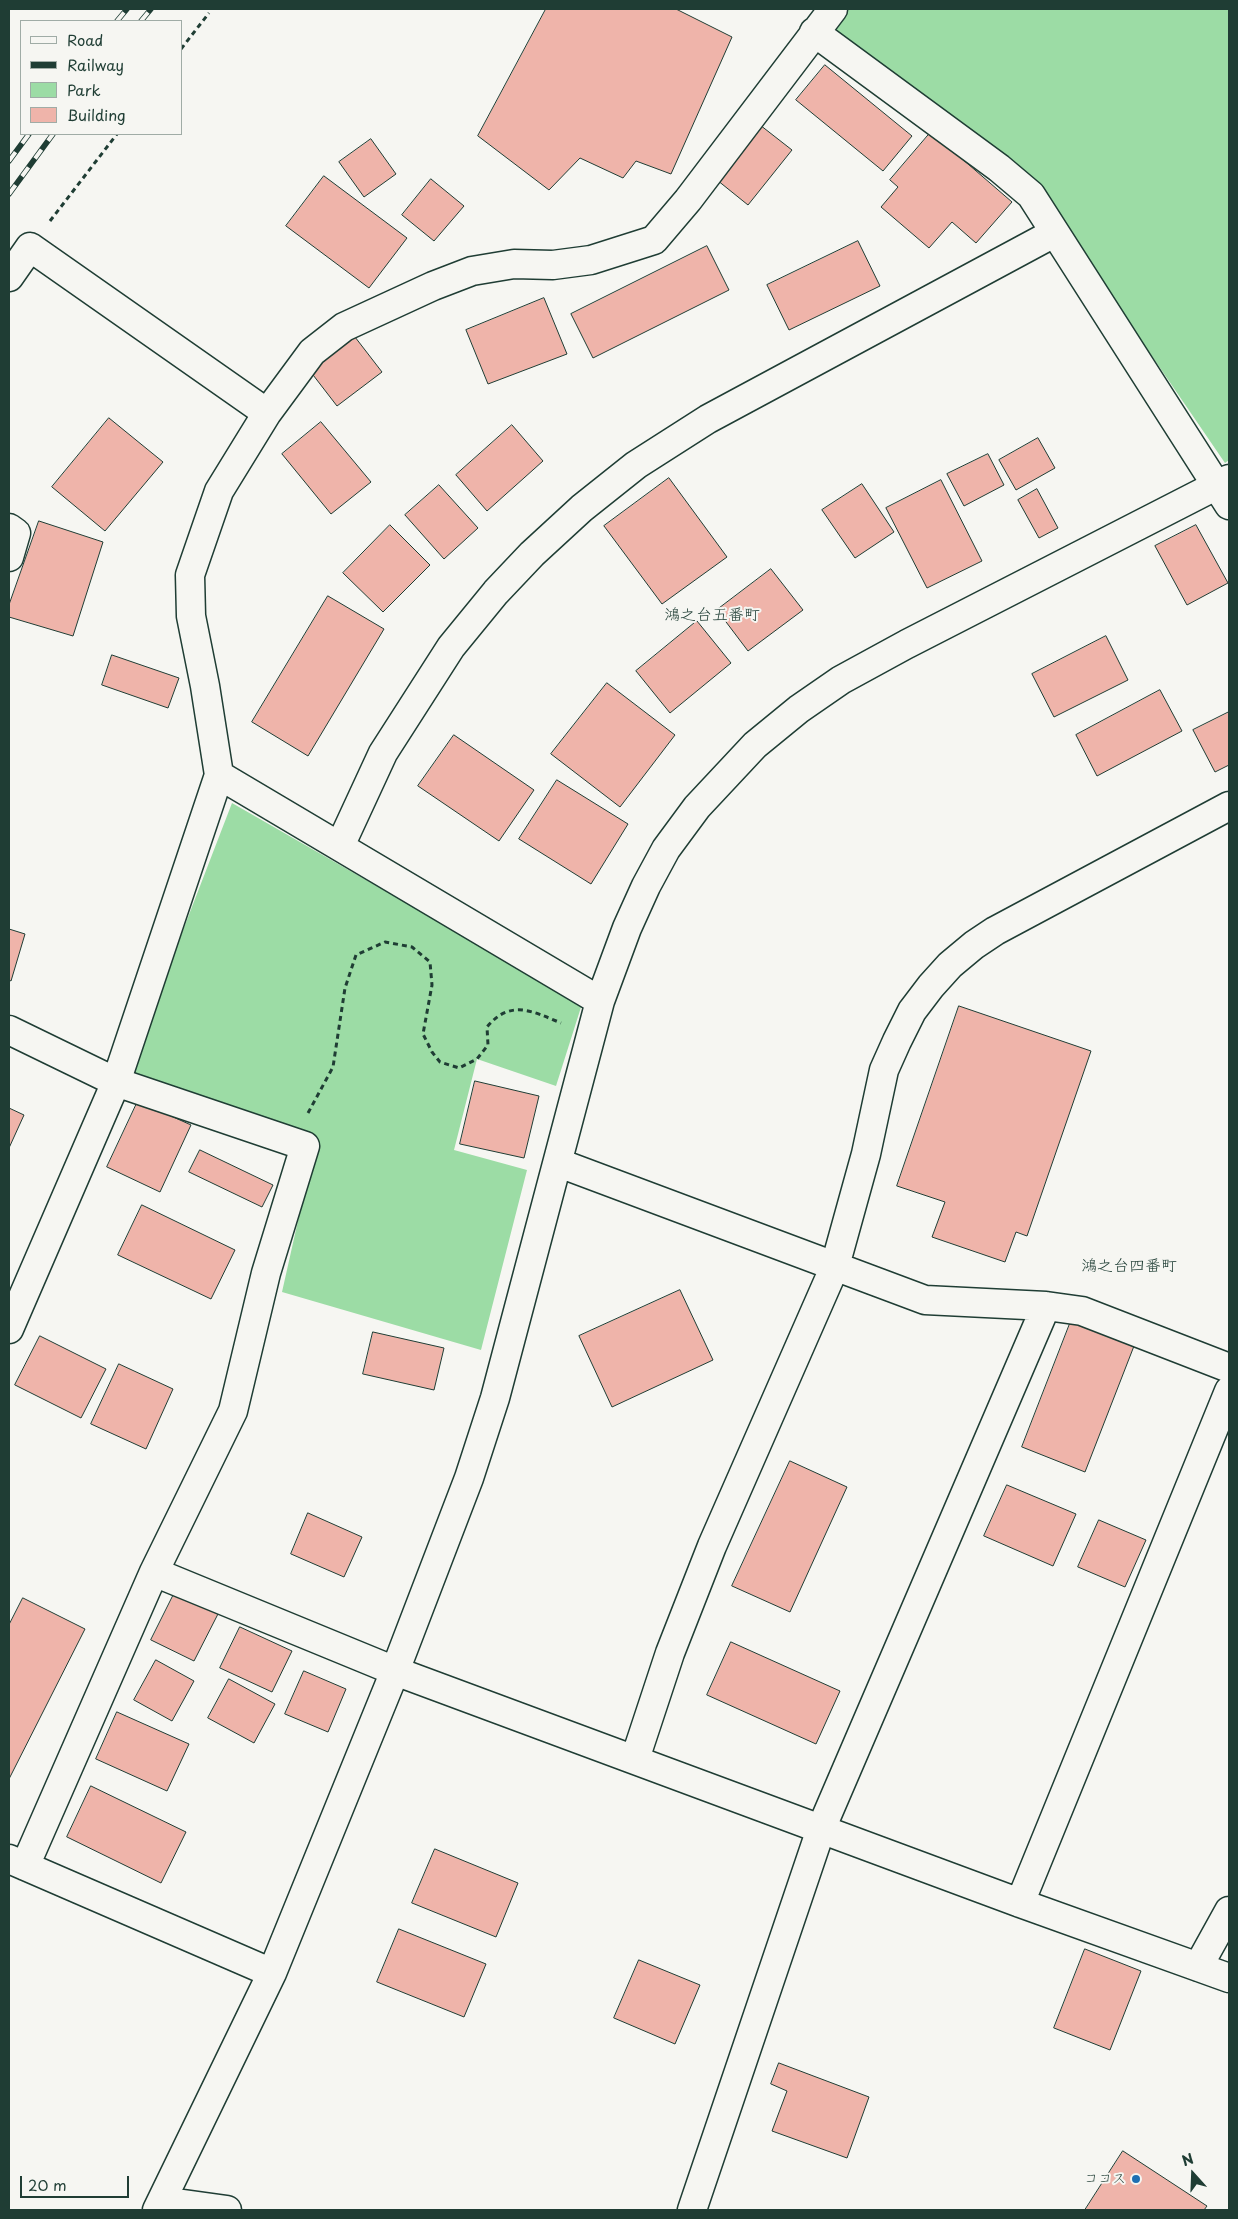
<!DOCTYPE html>
<meta charset="utf-8">
<style>
body{margin:0}
#map{position:relative;width:1238px;height:2219px;overflow:hidden;background:#f6f6f2;font-family:"Playpen Sans",sans-serif}
canvas{display:block}
.frame{position:absolute;inset:0;border:10px solid #1f3d34;pointer-events:none}
.legend{position:absolute;left:20px;top:20px;width:162px;height:115px;box-sizing:border-box;background:#f6f6f2;border:1px solid #a0aca6;margin:0;padding:6px 9px;list-style:none;font-size:15px;color:#1f3d34}
.legend li{display:flex;align-items:center;gap:10px;height:25px}
.legend b{width:25px;border:1px solid #a0aca6}
.north{position:absolute;left:1168px;top:2149px;width:50px;height:50px;-webkit-text-stroke:4px #f6f6f2;paint-order:stroke;rotate:340deg;font-size:14px;font-weight:700;line-height:20px;text-align:center;color:#1f3d34}
.north::after{content:'';display:block;margin:auto;width:18px;height:22px;background:#1f3d34;clip-path:polygon(50% 0,100% 100%,50% 72%,0 100%)}
.scale{position:absolute;left:20px;top:2176px;width:109px;height:22px;box-sizing:border-box;border:2px solid #1f3d34;border-top:0;padding-left:6px;font-size:15px;line-height:18px;white-space:nowrap;color:#1f3d34;-webkit-text-stroke:4px #f6f6f2;paint-order:stroke}
</style>
<div id="map">
<canvas width="1238" height="2219"></canvas>
<div class="frame"></div>
<ul class="legend">
<li><b style="height:6px;background:#f6f6f2"></b>Road</li>
<li><b style="height:6px;background:#1f3d34"></b>Railway</li>
<li><b style="height:14px;background:#9cdca5"></b>Park</li>
<li><b style="height:14px;background:#efb4aa"></b>Building</li>
</ul>
<div class="north">N</div>
<div class="scale">20 m</div>
</div>
<script>
const ctx = document.querySelector('canvas').getContext('2d');
ctx.lineJoin = 'round';
function paint(path, color) {
  ctx.fillStyle = color;
  ctx.fill(path, 'evenodd');
}
function stroke(path, color, width, dash) {
  ctx.strokeStyle = color;
  ctx.lineWidth = width;
  ctx.lineCap = dash ? 'butt' : 'round';
  ctx.setLineDash(dash || []);
  ctx.stroke(path);
}
function write(font, color, halo, rows, align = 'center') {
  ctx.font = font + ' "Playpen Sans","Klee One",sans-serif';
  ctx.lineWidth = 4;
  ctx.setLineDash([]);
  ctx.textBaseline = 'middle';
  ctx.strokeStyle = halo;
  ctx.fillStyle = color;
  for (const [text, x, y, turn = 0] of rows) {
    ctx.save();
    ctx.translate(x, y);
    ctx.rotate((+turn || 0) * Math.PI / 180);
    ctx.textAlign = isNaN(turn) ? turn : align;
    if (halo) ctx.strokeText(text, 0, 0);
    ctx.fillText(text, 0, 0);
    ctx.restore();
  }
}
paint(new Path2D(`
 M835 9H1229V460L1225 463 1035 185 823 22Z
 M232 803 582 1004 556 1086 477 1059 454 1150 527 1170 481 1350 282 1292 315 1145 128 1073Z`), '#9cdca5');
const building = new Path2D(`
 M546 9H676L732 37 671 174 636 161 623 178 580 158 549 190 478 136Z
 M825 65 912 136 883 171 796 100Z
 M760 125 792 150 748 205 717 180Z
 M931 132 1012 202 976 243 952 222 929 248 881 207 898 187 890 180Z
 M371 139 396 174 364 197 339 162Z
 M324 176 407 238 369 288 286 226Z
 M431 179 464 206 434 241 402 215Z
 M858 241 880 286 789 330 767 285Z
 M707 246 729 290 593 358 571 314Z
 M544 298 567 354 488 384 466 330Z
 M355 337 382 372 337 406 310 371Z
 M109 418 163 462 105 531 52 487Z
 M321 422 371 482 331 514 282 454Z
 M512 425 543 461 487 511 456 475Z
 M1038 438 1055 468 1016 490 999 460Z
 M988 454 1004 485 964 506 947 474Z
 M669 478 727 557 662 604 604 526Z
 M941 480 982 561 927 588 886 508Z
 M862 484 894 532 855 558 822 510Z
 M439 485 478 528 444 559 405 515Z
 M1037 489 1058 528 1039 538 1018 500Z
 M39 521 103 542 73 636 9 617V605Z
 M390 525 430 565 383 612 343 573Z
 M1196 525 1228 583 1187 605 1155 546Z
 M771 569 803 610 748 651 717 610Z
 M328 596 384 629 308 756 252 722Z
 M697 621 731 663 670 713 636 671Z
 M1106 636 1128 680 1054 717 1032 674Z
 M112 655 179 678 168 708 102 685Z
 M607 683 675 735 620 807 551 754Z
 M1160 690 1182 731 1097 776 1076 735Z
 M1229 712V765L1215 772 1193 730Z
 M454 735 534 790 499 841 418 786Z
 M557 780 628 824 591 884 519 839Z
 M9 929 25 934 11 981 9 980Z
 M959 1006 1091 1051 1027 1236 1016 1232 1005 1262 932 1237 945 1202 897 1186Z
 M475 1081 539 1096 524 1158 460 1144Z
 M138 1101 191 1125 160 1192 107 1167Z
 M9 1108 24 1115 9 1148Z
 M200 1150 273 1185 262 1207 189 1172Z
 M142 1205 235 1250 211 1299 118 1255Z
 M680 1290 713 1360 612 1407 579 1336Z
 M1071 1321 1134 1346 1085 1472 1022 1447Z
 M373 1332 444 1348 434 1390 363 1374Z
 M40 1336 106 1369 81 1418 15 1385Z
 M119 1364 173 1389 146 1449 91 1424Z
 M790 1461 847 1487 790 1612 732 1586Z
 M1007 1485 1076 1514 1053 1566 984 1536Z
 M308 1513 362 1537 344 1577 291 1554Z
 M1099 1520 1146 1540 1125 1587 1078 1567Z
 M176 1590 219 1612 194 1661 151 1640Z
 M23 1598 85 1629 9 1779V1625Z
 M240 1627 292 1651 272 1692 220 1668Z
 M731 1642 840 1691 816 1744 707 1695Z
 M156 1660 194 1681 172 1721 134 1700Z
 M304 1671 346 1689 328 1732 285 1714Z
 M229 1679 275 1704 254 1743 208 1718Z
 M117 1712 189 1744 167 1791 96 1759Z
 M91 1786 186 1832 161 1883 67 1837Z
 M435 1849 518 1883 496 1937 412 1903Z
 M399 1929 486 1964 464 2017 377 1982Z
 M1085 1949 1141 1971 1110 2050 1054 2028Z
 M639 1960 700 1985 675 2044 614 2018Z
 M779 2063 869 2097 847 2158 772 2131 787 2091 771 2084Z
 M1123 2151 1207 2206 1204 2210H1085Z`);
paint(building, '#efb4aa');
stroke(building, '#1f3d34', 1);
const minor = new Path2D(`
 M814 32 999 168 1031 195 1229 505
 M9 277 30 247 267 413
 M9 528 16 533 9 557
 M219 775 600 1001
 M340 846 383 753 451 647 496 592 532 554 582 508 636 465 708 419 1054 233
 M9 1030 116 1082 305 1146 266 1273 233 1411 154 1572 25 1866
 M559 1163 925 1300 1046 1306 1082 1311 1229 1368
 M9 1329 116 1082 219 775 205 686 191 616 190 575 219 491 267 413 312 352 344 327 433 286 472 271 514 264 553 265 591 260 654 240 688 200 833 9
 M154 1572 395 1671 1020 1903 1229 1978
 M635 1759 670 1653 712 1546 835 1266 866 1154 884 1070 897 1041 912 1011 931 986 950 965 974 945 995 931 1229 806
 M9 1859 272 1973
 M1020 1903 1229 1391
 M1198 1967 1229 1911
 M162 2201 227 2210
 M157 2210 272 1973 395 1671 469 1478 495 1398 600 1001 627 928 646 886 666 849 697 807 755 745 799 709 841 680 907 644 1229 479
 M692 2210 821 1829 1046 1306`);
stroke(minor, '#1f3d34', 31);
stroke(new Path2D(`
 M181 49 209 13
 M50 221 117 134
 M308 1113 333 1067 345 988 356 955 385 942 412 947 430 962 432 985 423 1034 432 1052 440 1062 459 1068 477 1059 488 1045 487 1027C510 999 532 1011 561 1023`), '#1f3d34', 3, [5, 4]);
stroke(minor, '#f6f6f2', 28);
const rail = new Path2D(`
 M117 21 127 9
 M141 21 151 9
 M9 161 29 134
 M9 194 53 134`);
stroke(rail, '#1f3d34', 5.5);
stroke(rail, '#f6f6f2', 4, [11]);
for (const [x, y, r, color] of [
 [1136,2179,5,"#1f6fb2"]
]) {
  const dot = new Path2D();
  dot.arc(x, y, r, 0, 2 * Math.PI);
  ctx.fillStyle = color;
  ctx.fill(dot);
  stroke(dot, '#f6f6f2', 2);
}
write('14px', '#1f3d34', '#f6f6f2', [
 ["ココス",1126,2179]
], 'right');
write('16px', '#1f3d34', '#f6f6f2', [
 ["鴻之台五番町",712,616],
 ["鴻之台四番町",1129,1267]
]);
</script>
